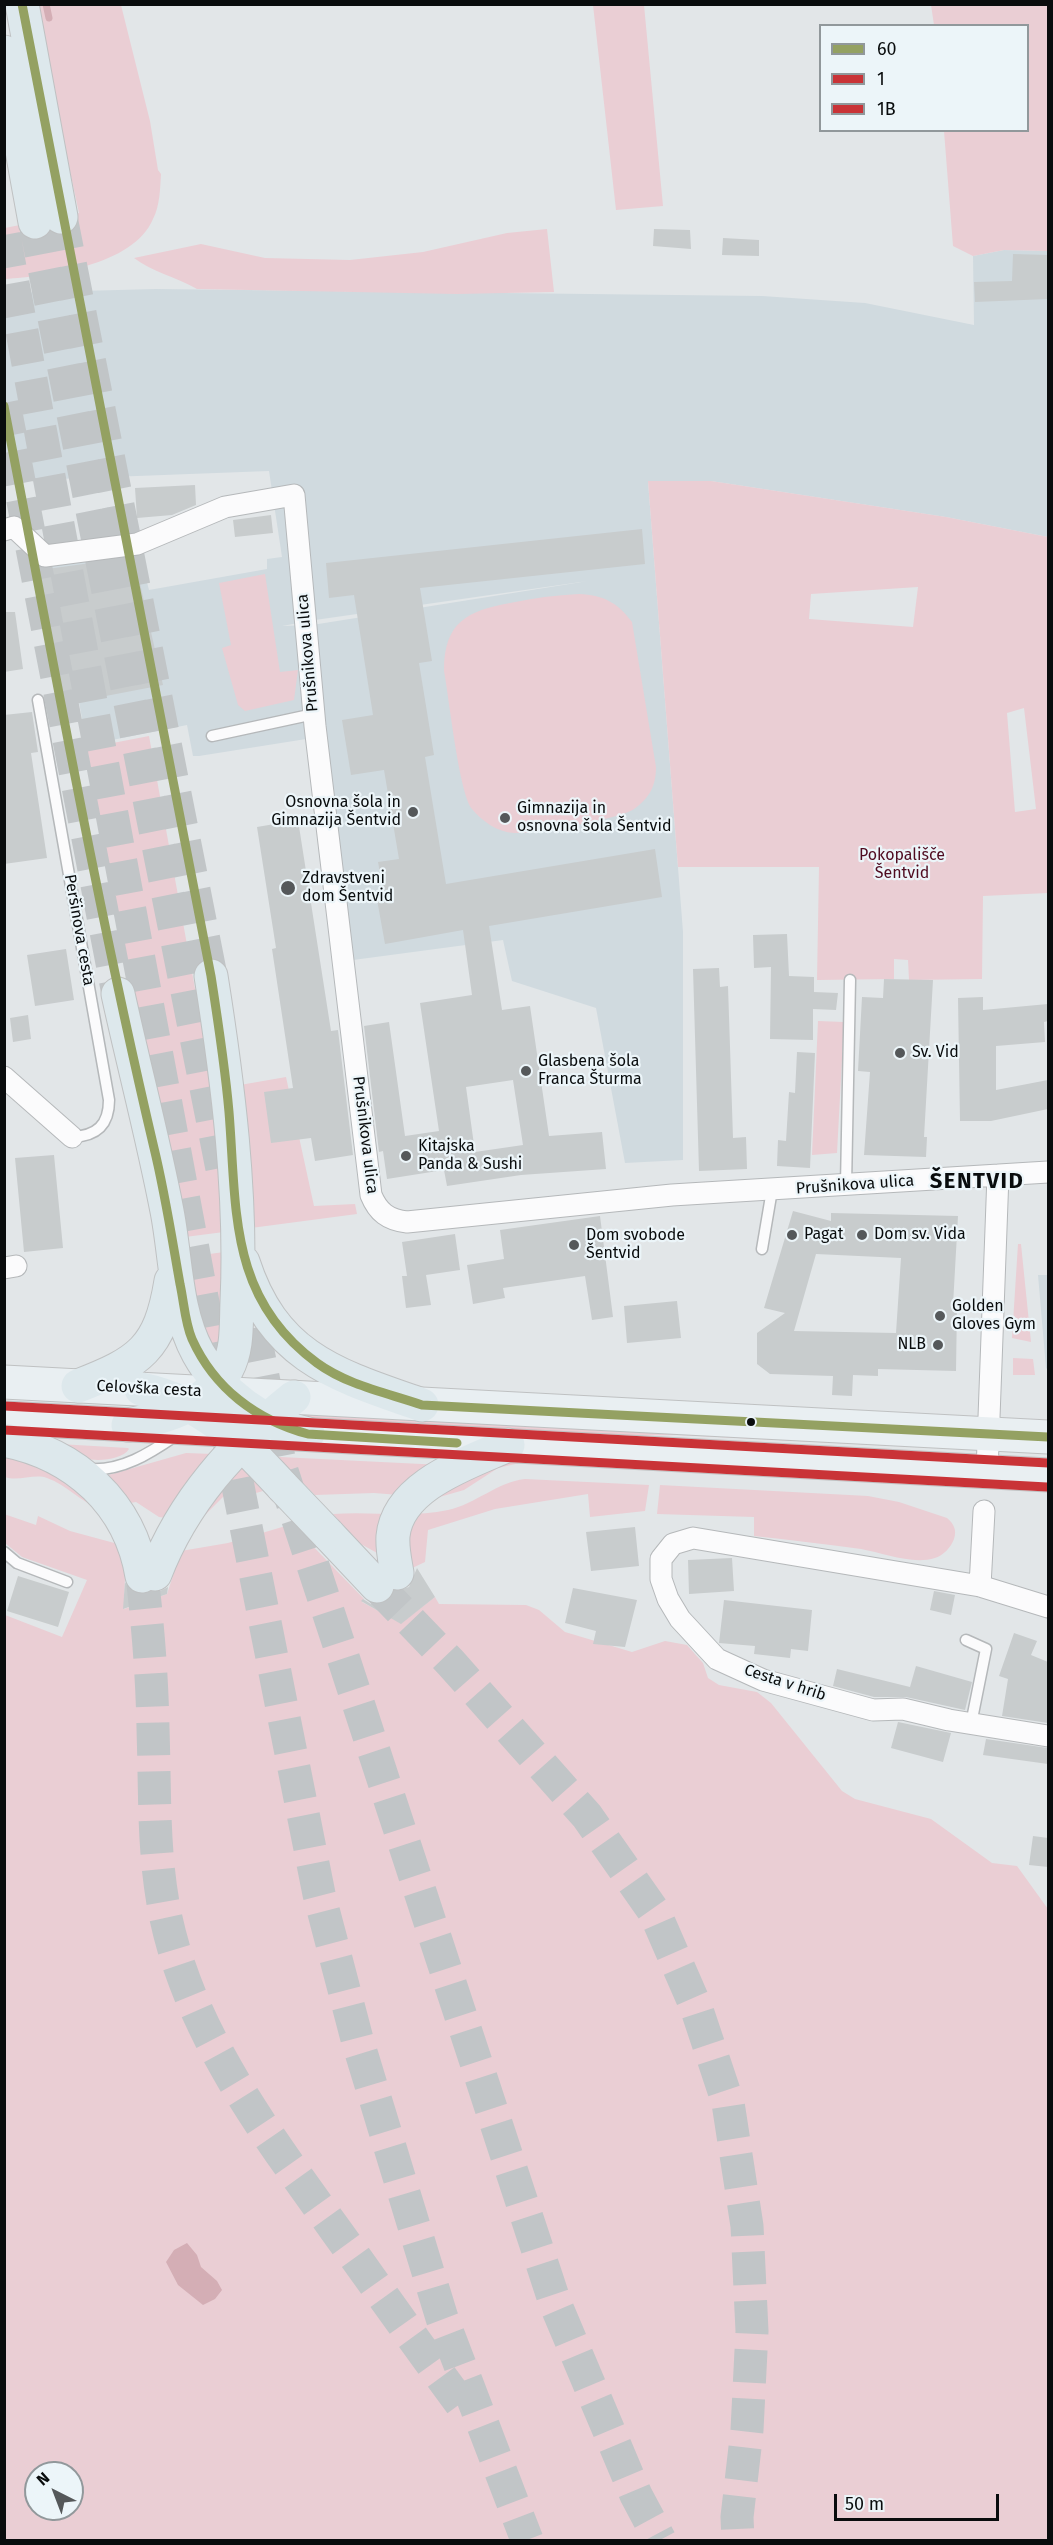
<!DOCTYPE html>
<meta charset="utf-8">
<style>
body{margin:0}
#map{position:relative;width:1053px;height:2545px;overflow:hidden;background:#e2e6e8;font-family:"Fira Sans",sans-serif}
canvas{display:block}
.frame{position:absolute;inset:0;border:6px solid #090c0d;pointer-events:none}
.legend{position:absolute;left:819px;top:24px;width:210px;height:108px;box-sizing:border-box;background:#ecf5f9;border:2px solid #91989b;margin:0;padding:8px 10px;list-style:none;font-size:18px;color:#090c0d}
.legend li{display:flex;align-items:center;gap:12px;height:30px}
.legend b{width:30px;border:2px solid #91989b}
.north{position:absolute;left:24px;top:2461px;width:60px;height:60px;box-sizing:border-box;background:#ecf5f9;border:2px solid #91989b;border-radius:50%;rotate:318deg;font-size:16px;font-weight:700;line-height:24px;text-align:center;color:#090c0d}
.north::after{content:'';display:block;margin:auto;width:21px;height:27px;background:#55585a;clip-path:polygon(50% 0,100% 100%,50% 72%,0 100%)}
.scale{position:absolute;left:834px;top:2494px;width:165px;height:27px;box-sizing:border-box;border:3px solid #090c0d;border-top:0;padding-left:8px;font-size:18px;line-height:21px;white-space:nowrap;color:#090c0d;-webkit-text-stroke:4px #ecf5f9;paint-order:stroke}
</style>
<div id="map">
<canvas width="1053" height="2545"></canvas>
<div class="frame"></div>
<ul class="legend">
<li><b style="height:8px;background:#94a162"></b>60</li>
<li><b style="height:8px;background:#c93337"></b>1</li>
<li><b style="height:8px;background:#c93337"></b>1B</li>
</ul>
<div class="north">N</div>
<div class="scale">50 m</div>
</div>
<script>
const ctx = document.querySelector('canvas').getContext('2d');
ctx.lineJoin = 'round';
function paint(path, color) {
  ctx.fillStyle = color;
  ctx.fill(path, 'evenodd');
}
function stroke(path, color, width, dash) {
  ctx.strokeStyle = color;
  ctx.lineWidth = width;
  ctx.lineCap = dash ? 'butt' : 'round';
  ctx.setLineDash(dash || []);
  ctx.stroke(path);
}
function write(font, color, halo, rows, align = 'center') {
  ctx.font = font + ' "Fira Sans",sans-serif';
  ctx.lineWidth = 4.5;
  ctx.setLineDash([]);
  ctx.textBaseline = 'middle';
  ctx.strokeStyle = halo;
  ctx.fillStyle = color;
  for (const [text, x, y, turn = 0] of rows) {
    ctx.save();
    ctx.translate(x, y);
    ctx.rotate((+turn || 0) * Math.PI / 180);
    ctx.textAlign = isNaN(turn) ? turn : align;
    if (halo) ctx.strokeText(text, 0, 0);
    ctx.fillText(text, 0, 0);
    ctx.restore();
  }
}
paint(new Path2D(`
 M1004 250 1048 251V537L946 517 711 481H648L683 932V1160L625 1163 596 1008 512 981 503 940 353 960 325 736 199 756H193L187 725 87 745 79 702 64 704 34 562 137 544 149 590 267 569V559L282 557 269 471 5 481 4 293 156 289 762 296 865 303 974 325 973 256ZM588 581 312 625 282 626 315 620Z
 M1038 1275H1048V1370L1046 1368Z`), '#d0dadf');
paint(new Path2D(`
 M34 5H121L150 121 158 170 161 174C160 189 160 205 153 219 133 266 48 276 5 279V228L79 213Z
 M593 5H644L663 206 616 210Z
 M931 5H1048V251L1004 250 973 256 953 246 944 131 1028 130V26L934 25Z
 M547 229 554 292 457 294 197 289C176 277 152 272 134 258L201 244 265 258 350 260 423 252 507 233Z
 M648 481H711L946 517 1048 537V893L983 896 982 979 909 980 908 960 894 959V979L817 980 819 867H678ZM918 587 913 627 809 619 811 594ZM1024 708 1036 809 1015 812 1007 713Z
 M265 574 280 672 298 670 294 700 245 711 238 705 222 648 231 645 219 583Z
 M579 594C603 595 617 602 632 622L656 767C656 785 650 798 634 809 621 819 533 834 514 833 497 832 482 821 472 809 459 793 449 697 444 671 444 622 467 611 510 603 533 598 556 595 579 594Z
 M149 736 210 1071 224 1232 185 1237 132 991 87 748Z
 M818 1021 844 1022 837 1153 812 1155Z
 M286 1077 314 1206 355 1204 357 1214 251 1228 240 1085Z
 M1018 1244H1021L1031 1342 1012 1338Z
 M224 1252V1337L218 1355 201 1328 188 1257Z
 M1013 1358 1033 1359 1035 1375H1013Z
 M285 1409 916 1443V1447L677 1435 593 1436 304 1419Z
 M59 1444 128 1448 129 1449C122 1460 96 1462 84 1458 75 1456 66 1449 59 1444Z
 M5 1450 46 1467 101 1509C80 1502 67 1485 47 1478 35 1473 18 1482 5 1477Z
 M186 1453 213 1454 166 1518 159 1517 136 1502 130 1503 105 1476Z
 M280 1457 442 1465 494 1460 524 1462 498 1468 464 1490 436 1498 374 1493 315 1495 278 1458Z
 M240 1465 263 1491 256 1493 247 1484H236L206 1514H199Z
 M525 1479 649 1485 645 1511 590 1517 588 1494 495 1509 428 1530 425 1562 408 1570 359 1543 333 1514C371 1511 411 1518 448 1510 476 1504 497 1482 525 1479Z
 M660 1485 868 1496 899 1502 947 1518C954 1524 957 1530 954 1539 951 1547 944 1555 935 1558 912 1565 884 1553 861 1549 826 1544 790 1540 754 1536V1517L657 1514Z
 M4 1514 36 1525 38 1516 70 1531 118 1544 125 1576 124 1609 167 1594 181 1551 228 1543 289 1525 297 1533 303 1532 306 1535 304 1537 364 1599 362 1602 401 1623 435 1597 439 1604 526 1605 539 1610 565 1632 632 1652 665 1641 687 1645 703 1663 708 1678 719 1685 757 1692 771 1703 842 1791 855 1799 931 1819 992 1863 1017 1866 1048 1909V2540H5V1615L62 1637 87 1580 22 1557 5 1543ZM36 2473H72V2509H36Z`), '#eaced4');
paint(new Path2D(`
 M187 2243 197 2255 201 2267 217 2281 222 2290 215 2299 203 2305 178 2285 166 2262 174 2250Z`), '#d4aeb5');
stroke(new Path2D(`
 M46 4 49 18`), '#d4aeb5', 7);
paint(new Path2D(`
 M654 229 690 230 691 249 653 246Z
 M723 238 759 240V256L722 255Z
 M1013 254 1048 255V299L975 302 974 282 1012 281Z
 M195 485 196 505 172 515 137 518 135 488Z
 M271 515 273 533 235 537 233 520Z
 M642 529 645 564 420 588 432 661 419 663 434 755 425 757 446 884 655 849 662 897 489 926 502 1010 530 1006 549 1136 602 1132 606 1169 521 1175 447 1186 444 1170 387 1179 383 1151 379 1152 364 1026 389 1022 405 1136 439 1131 420 1003 472 995 463 930 385 944 376 894H384L378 862 399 859 384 770 351 775 342 720 373 715 354 595 329 598 326 563ZM513 1080 523 1145 475 1152 466 1087Z
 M134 557 163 685 64 704 34 563 47 569Z
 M4 612H15L23 669 4 672Z
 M32 712 38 752 31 753 47 858 4 864V715Z
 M298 820 331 1031 338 1030 353 1155 315 1161 311 1138 271 1143 264 1092 293 1088 272 949 276 948 257 827Z
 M787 934 789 976 814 977V992L838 993 836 1010 813 1009V1040L770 1039 771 967 754 968 753 935Z
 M66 949 74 1000 35 1006 27 955Z
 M719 968 720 987 728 986 733 1138 746 1137 747 1169 699 1171 693 969Z
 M884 979 933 980 924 1137H927L926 1157 864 1155 870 1072 858 1071 862 997 883 998Z
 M983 997V1010L1048 1004V1021L1044 1022 1045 1042 996 1046V1090L1048 1080V1109L991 1121H960L958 998Z
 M28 1015 31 1039 13 1042 10 1018Z
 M797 1052 815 1053 810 1168 777 1166 778 1140 786 1141 789 1092 795 1093Z
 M54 1155 63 1248 24 1252 15 1158Z
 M793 1211 831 1221V1213L958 1216 953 1305H957L956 1371 878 1369V1376L853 1375 852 1396 832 1395 833 1376 770 1374 757 1364V1333L785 1313 764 1308ZM816 1254 901 1258 896 1333 794 1331Z
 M600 1216 613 1317 592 1320 585 1276 503 1288 505 1298 473 1304 467 1265 504 1259 500 1230Z
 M455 1234 460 1270 426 1275 431 1305 406 1308 402 1276H407L402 1242Z
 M677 1301 681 1338 627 1343 624 1306Z
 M635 1527 639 1566 591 1571 586 1532Z
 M732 1558 734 1591 689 1594 688 1560Z
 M417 1568 435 1597 401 1624 361 1601 363 1599 371 1604H381L389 1600 395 1591 409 1587Z
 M18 1576 69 1592 58 1627 7 1611Z
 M125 1582 129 1589 137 1594 158 1592 168 1587 167 1594 123 1609Z
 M573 1588 637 1600 625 1647 593 1644 596 1631 565 1623Z
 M934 1591 955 1595 951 1615 930 1610Z
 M724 1600 812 1610 808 1651 791 1649 790 1658 754 1654 755 1646 719 1643Z
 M1014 1633 1037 1641 1031 1655 1048 1662V1723L1002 1716 1008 1679 999 1676Z
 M916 1666 972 1682 965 1710 906 1697H874L833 1686 837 1669 910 1687Z
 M898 1722 951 1733 943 1762 891 1748Z
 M986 1739 1048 1748V1764L983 1755Z
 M1033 1836 1048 1838V1867L1029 1865Z`), '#c8cccd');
stroke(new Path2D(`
 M61 217 211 976
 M35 222 224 1179
 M4 235 218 1383
 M4 403 118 994
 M244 1280 281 1468 555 2303 636 2495 660 2540
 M227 1431 319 1894 357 2039 442 2318 527 2540
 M142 1576C148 1626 152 1677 153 1728 155 1786 153 1846 163 1903 185 2028 265 2132 337 2232 379 2290 421 2350 464 2408
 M377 1586 451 1663 587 1816 655 1913 696 2007 728 2103 747 2226 752 2331 747 2430 737 2517 738 2540`), '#c1c5c7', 33, [33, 16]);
const lane = new Path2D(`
 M38 700 109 1100C109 1125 97 1136 72 1137
 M212 736 314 714
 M846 1185 850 980
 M762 1249 772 1190
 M88 1469C121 1472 150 1453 175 1436
 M4 1552 17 1563 67 1582
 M966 1640 986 1649 971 1724`);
const street = new Path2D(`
 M4 530 14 527 45 556 137 544 225 507 294 495 315 726 371 1195C378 1212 388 1220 407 1222L672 1195 1048 1172
 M4 1077 72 1137
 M4 1268 16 1266
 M987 1471 998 1175
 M980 1586 984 1511
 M1048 1607 980 1586 693 1538 673 1544 661 1559V1579L668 1599 680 1619 717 1659 763 1680 873 1710 903 1709 949 1720 1048 1736`);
const primary = new Path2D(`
 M4 1382 1048 1437
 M4 1418 1048 1475`);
const highway = new Path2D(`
 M22 4 61 217
 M4 52 35 222
 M118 994C134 1067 153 1138 167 1211 176 1257 175 1311 198 1353 220 1393 263 1425 308 1434
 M243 1262C274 1358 336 1375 422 1405
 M78 1386C140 1362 160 1349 171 1281
 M141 1389C206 1403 239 1440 283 1487
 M128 1425C167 1417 206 1406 227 1369 238 1349 236 1324 237 1302 242 1194 228 1083 211 976
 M4 1440C76 1454 130 1504 142 1576
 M328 1534 377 1586
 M397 1573C395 1561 392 1549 393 1536 398 1485 468 1463 508 1445
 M155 1574C183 1501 234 1445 294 1397`);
stroke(lane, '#b5b8ba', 13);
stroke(street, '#b5b8ba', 23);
stroke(primary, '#bfc1c2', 35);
stroke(highway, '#bfc1c2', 35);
stroke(lane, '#fbfbfc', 10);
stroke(street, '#fbfbfc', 21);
stroke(primary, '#e9eff2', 33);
stroke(highway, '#dde8ec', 33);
const highwayBridge = new Path2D(`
 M283 1487 328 1534`);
stroke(highwayBridge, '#bfc1c2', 35, []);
stroke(highwayBridge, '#dde8ec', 33);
stroke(new Path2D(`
 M22 4 211 976C218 1021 225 1066 229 1112 237 1209 228 1298 317 1363 347 1385 387 1393 422 1405L1048 1437
 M4 406C52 653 96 902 154 1148 165 1193 172 1239 180 1284 184 1302 185 1323 192 1339 214 1388 256 1420 308 1434L457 1443`), '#94a162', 9);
stroke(new Path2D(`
 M4 1430 1047 1487`), '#c93337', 9);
stroke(new Path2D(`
 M5 1406 1048 1463`), '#c93337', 9);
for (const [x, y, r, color] of [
 [413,812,6,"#55585a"],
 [505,818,6,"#55585a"],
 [288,888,8,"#55585a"],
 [900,1053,6,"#55585a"],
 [526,1071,6,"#55585a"],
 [406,1156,6,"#55585a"],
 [792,1235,6,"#55585a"],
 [862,1235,6,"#55585a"],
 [574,1245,6,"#55585a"],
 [940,1316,6,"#55585a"],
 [938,1345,6,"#55585a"],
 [751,1422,5,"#090c0d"]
]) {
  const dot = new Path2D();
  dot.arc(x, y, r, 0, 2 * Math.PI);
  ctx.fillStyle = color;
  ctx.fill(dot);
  stroke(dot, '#ecf5f9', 2);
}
write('16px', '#090c0d', '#ecf5f9', [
 ["Prušnikova ulica",308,653,-95],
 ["Peršinova cesta",79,930,80],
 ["Prušnikova ulica",365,1135,83],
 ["Prušnikova ulica",855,1185,-4],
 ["Celovška cesta",149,1389,3],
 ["Cesta v hrib",785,1683,18]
]);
write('16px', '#090c0d', '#ecf5f9', [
 ["Osnovna šola in",401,803,"right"],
 ["Gimnazija Šentvid",401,821,"right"],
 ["Gimnazija in",517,809],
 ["osnovna šola Šentvid",517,827],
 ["Zdravstveni",302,879],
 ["dom Šentvid",302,897],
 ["Sv. Vid",912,1053],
 ["Glasbena šola",538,1062],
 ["Franca Šturma",538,1080],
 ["Kitajska",418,1147],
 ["Panda & Sushi",418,1165],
 ["Pagat",804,1235],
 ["Dom sv. Vida",874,1235],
 ["Dom svobode",586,1236],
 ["Šentvid",586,1254],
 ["Golden",952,1307],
 ["Gloves Gym",952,1325],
 ["NLB",926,1345,"right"]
], 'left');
write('16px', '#4f0b20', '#ecf5f9', [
 ["Pokopališče",902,856],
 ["Šentvid",902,874]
]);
ctx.letterSpacing = '1.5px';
write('bold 22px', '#090c0d', '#ecf5f9', [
 ["ŠENTVID",977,1182]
]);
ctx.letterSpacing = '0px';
</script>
